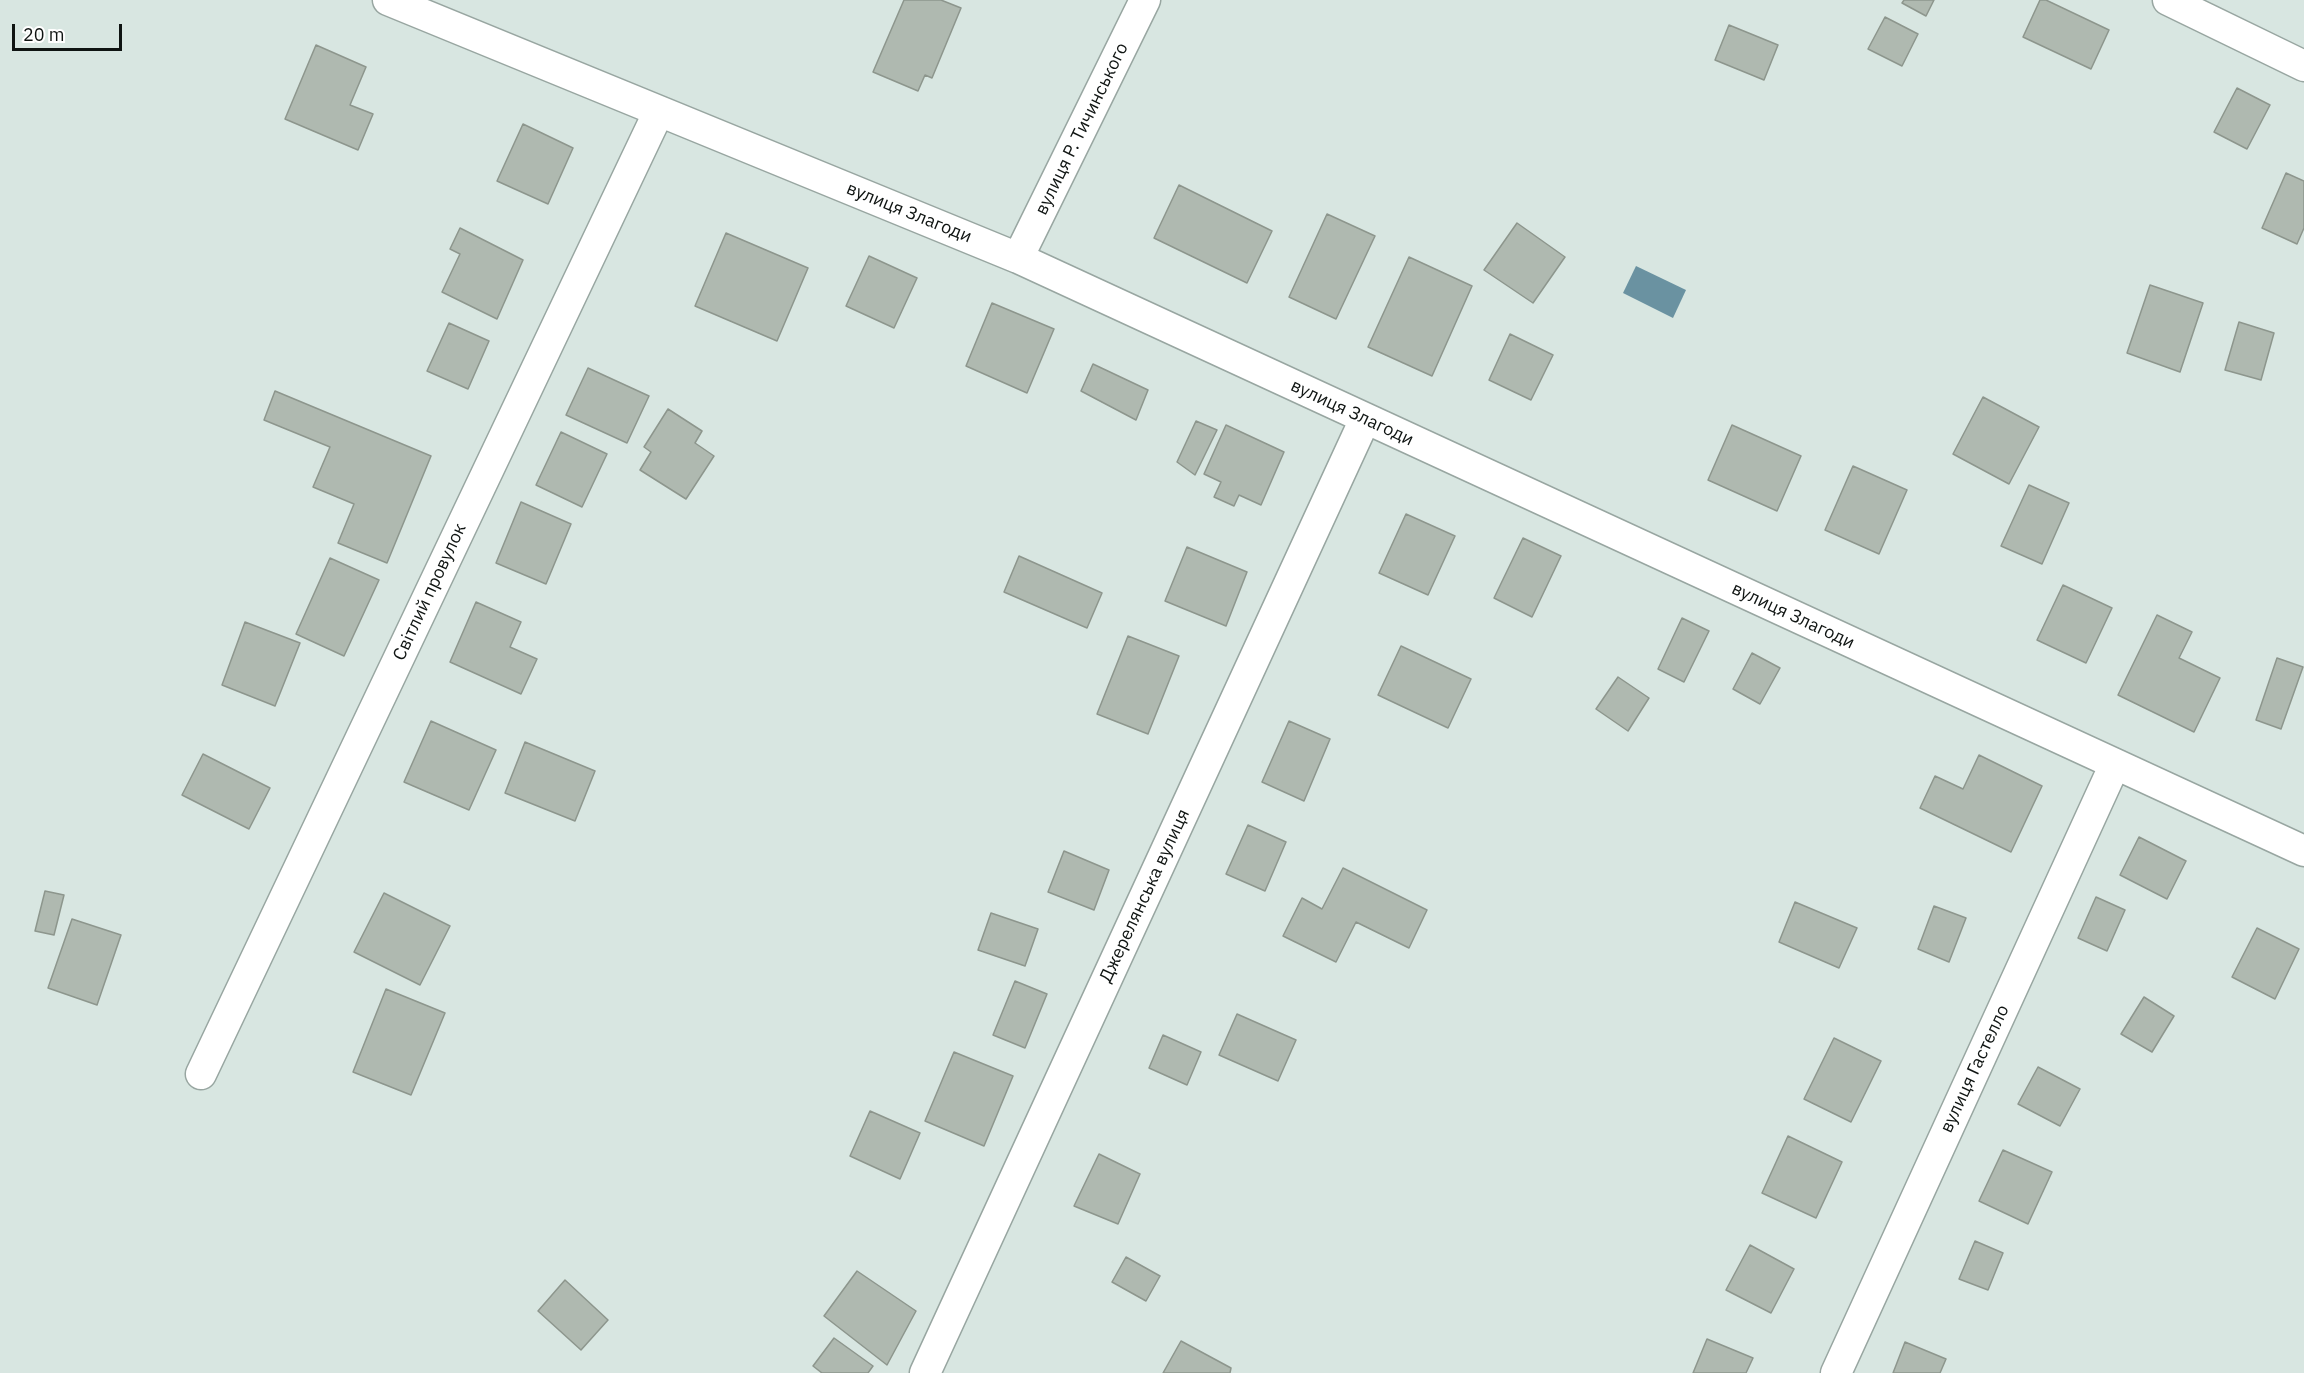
<!DOCTYPE html>
<meta charset="utf-8">
<style>
body{margin:0}
#map{position:relative;width:2304px;height:1373px;overflow:hidden;background:#d8e6e1;font-family:"IBM Plex Sans",sans-serif}
canvas{display:block}
.scale{position:absolute;left:12px;top:24px;width:110px;height:27px;box-sizing:border-box;border:3px solid #0f1412;border-top:0;padding-left:8px;font-size:18px;line-height:21px;white-space:nowrap;color:#0f1412;-webkit-text-stroke:4px #fff;paint-order:stroke}
</style>
<div id="map">
<canvas width="2304" height="1373"></canvas>
<div class="scale">20 m</div>
</div>
<script>
const ctx = document.querySelector('canvas').getContext('2d');
ctx.lineJoin = 'round';
function paint(path, color) {
  ctx.fillStyle = color;
  ctx.fill(path, 'evenodd');
}
function stroke(path, color, width, dash) {
  ctx.strokeStyle = color;
  ctx.lineWidth = width;
  ctx.lineCap = dash ? 'butt' : 'round';
  ctx.setLineDash(dash || []);
  ctx.stroke(path);
}
function write(font, color, halo, rows, align = 'center') {
  ctx.font = font + ' "IBM Plex Sans",sans-serif';
  ctx.lineWidth = 4.5;
  ctx.setLineDash([]);
  ctx.textBaseline = 'middle';
  ctx.strokeStyle = halo;
  ctx.fillStyle = color;
  for (const [text, x, y, turn = 0] of rows) {
    ctx.save();
    ctx.translate(x, y);
    ctx.rotate((+turn || 0) * Math.PI / 180);
    ctx.textAlign = isNaN(turn) ? turn : align;
    if (halo) ctx.strokeText(text, 0, 0);
    ctx.fillText(text, 0, 0);
    ctx.restore();
  }
}
paint(new Path2D(`
 M1636 266 1686 290 1673 318 1623 293Z`), '#6a92a1');
const building = new Path2D(`
 M904 0H941L961 8 932 78 925 75 918 91 873 72Z
 M1904 0H1934L1926 16 1902 3Z
 M2040 0H2046L2109 30 2091 69 2023 37Z
 M1885 17 1918 34 1902 66 1868 49Z
 M1729 25 1778 45 1764 80 1715 60Z
 M316 45 366 67 350 105 373 114 358 150 285 119Z
 M2237 88 2270 105 2247 149 2214 132Z
 M523 124 573 148 548 204 497 181Z
 M2286 173 2304 181V228L2297 244 2262 228Z
 M1179 185 1272 231 1247 283 1154 238Z
 M1327 214 1375 236 1336 319 1289 297Z
 M1517 223 1565 257 1533 303 1484 270Z
 M460 228 523 260 497 319 442 292 460 254 450 249Z
 M726 233 808 268 777 341 695 306Z
 M869 256 917 278 894 328 846 306Z
 M1409 257 1472 286 1432 376 1368 347Z
 M2150 285 2203 303 2180 372 2127 353Z
 M992 303 1054 329 1027 393 966 366Z
 M2239 322 2274 333 2261 380 2225 370Z
 M449 323 489 341 468 389 427 371Z
 M1510 334 1553 355 1531 400 1489 380Z
 M1093 364 1148 390 1136 420 1081 391Z
 M588 368 649 396 627 443 566 415Z
 M275 391 431 456 387 563 338 543 354 504 313 487 330 447 264 420Z
 M1983 397 2039 427 2009 484 1953 454Z
 M668 409 702 431 695 443 714 456 686 499 640 470 651 452 644 447Z
 M1196 421 1217 430 1195 475 1177 462Z
 M1226 425 1284 452 1261 505 1239 495 1234 506 1214 497 1221 482 1204 474Z
 M1732 425 1801 456 1777 511 1708 480Z
 M561 432 607 454 582 507 536 485Z
 M1853 466 1907 490 1879 554 1825 530Z
 M2029 485 2069 503 2042 564 2001 546Z
 M521 502 571 524 546 584 496 563Z
 M1406 514 1455 536 1428 595 1379 573Z
 M1523 538 1561 556 1532 617 1494 598Z
 M1187 547 1247 572 1226 626 1165 601Z
 M1019 556 1102 593 1087 628 1004 592Z
 M330 558 379 580 344 656 296 634Z
 M2063 585 2112 608 2086 663 2037 640Z
 M476 602 521 622 510 647 537 659 521 694 450 662Z
 M2157 615 2192 632 2179 658 2220 678 2194 732 2118 695Z
 M1682 618 1709 631 1684 682 1658 669Z
 M245 622 300 643 275 706 222 685Z
 M1128 636 1179 656 1148 734 1097 714Z
 M1401 646 1471 679 1448 728 1378 695Z
 M1752 653 1780 668 1760 704 1733 689Z
 M2277 658 2303 667 2281 729 2256 720Z
 M1618 677 1649 698 1628 731 1596 709Z
 M431 721 496 750 469 810 404 782Z
 M1289 721 1330 739 1304 801 1262 782Z
 M525 742 595 771 575 821 505 793Z
 M203 754 270 788 249 829 182 795Z
 M1979 755 2042 786 2011 852 1920 808 1935 776 1963 789Z
 M1248 825 1286 842 1265 891 1226 874Z
 M2139 837 2186 861 2167 899 2120 875Z
 M1064 851 1109 870 1094 910 1048 892Z
 M1343 868 1427 910 1409 948 1356 922 1336 962 1283 936 1302 898 1322 909Z
 M45 891 64 895 54 935 35 931Z
 M384 893 450 926 420 985 354 952Z
 M2096 897 2125 910 2107 951 2078 938Z
 M1795 902 1857 928 1839 968 1779 942Z
 M1934 906 1966 918 1949 962 1918 949Z
 M991 913 1038 929 1025 966 978 950Z
 M72 919 121 935 97 1005 48 988Z
 M2257 928 2299 949 2275 999 2232 977Z
 M1015 981 1047 994 1025 1048 993 1035Z
 M386 989 445 1013 411 1095 353 1072Z
 M2144 997 2174 1016 2152 1052 2121 1034Z
 M1237 1014 1296 1040 1278 1081 1219 1055Z
 M1163 1035 1201 1052 1187 1085 1149 1068Z
 M1834 1038 1881 1061 1851 1122 1804 1099Z
 M954 1052 1013 1076 984 1146 925 1121Z
 M2038 1067 2080 1089 2060 1126 2018 1104Z
 M870 1111 920 1133 900 1179 850 1156Z
 M1788 1136 1842 1162 1816 1218 1762 1193Z
 M2003 1150 2052 1172 2028 1224 1979 1201Z
 M1099 1154 1140 1174 1118 1224 1074 1206Z
 M1975 1241 2003 1253 1988 1290 1959 1279Z
 M1750 1245 1794 1269 1771 1313 1726 1290Z
 M1126 1257 1160 1276 1146 1301 1112 1282Z
 M857 1271 916 1311 887 1365 824 1316Z
 M565 1280 608 1320 581 1350 538 1311Z
 M834 1338 873 1366 868 1373H822L813 1366Z
 M1707 1339 1753 1358 1746 1373H1693Z
 M1181 1341 1231 1368 1230 1373H1163Z
 M1905 1342 1946 1359 1940 1373H1893Z`);
paint(building, '#afb9b0');
stroke(building, '#8d968d', 1.5);
const street = new Path2D(`
 M388 0 1018 258 2304 851
 M2168 0 2304 66
 M1018 258 1145 0
 M201 1074 659 111
 M925 1373 1365 419
 M1836 1373 2115 764`);
stroke(street, '#98a6a1', 33);
stroke(street, '#fff', 30);
write('18px', '#0f1412', '#fff', [
 ["вулиця Р. Тичинського",1082,129,-64],
 ["вулиця Злагоди",909,213,22],
 ["вулиця Злагоди",1352,413,25],
 ["Світлий провулок",430,592,-65],
 ["вулиця Злагоди",1793,616,25],
 ["Джерелянська вулиця",1145,896,-65],
 ["вулиця Гастелло",1975,1069,-65]
]);
</script>
